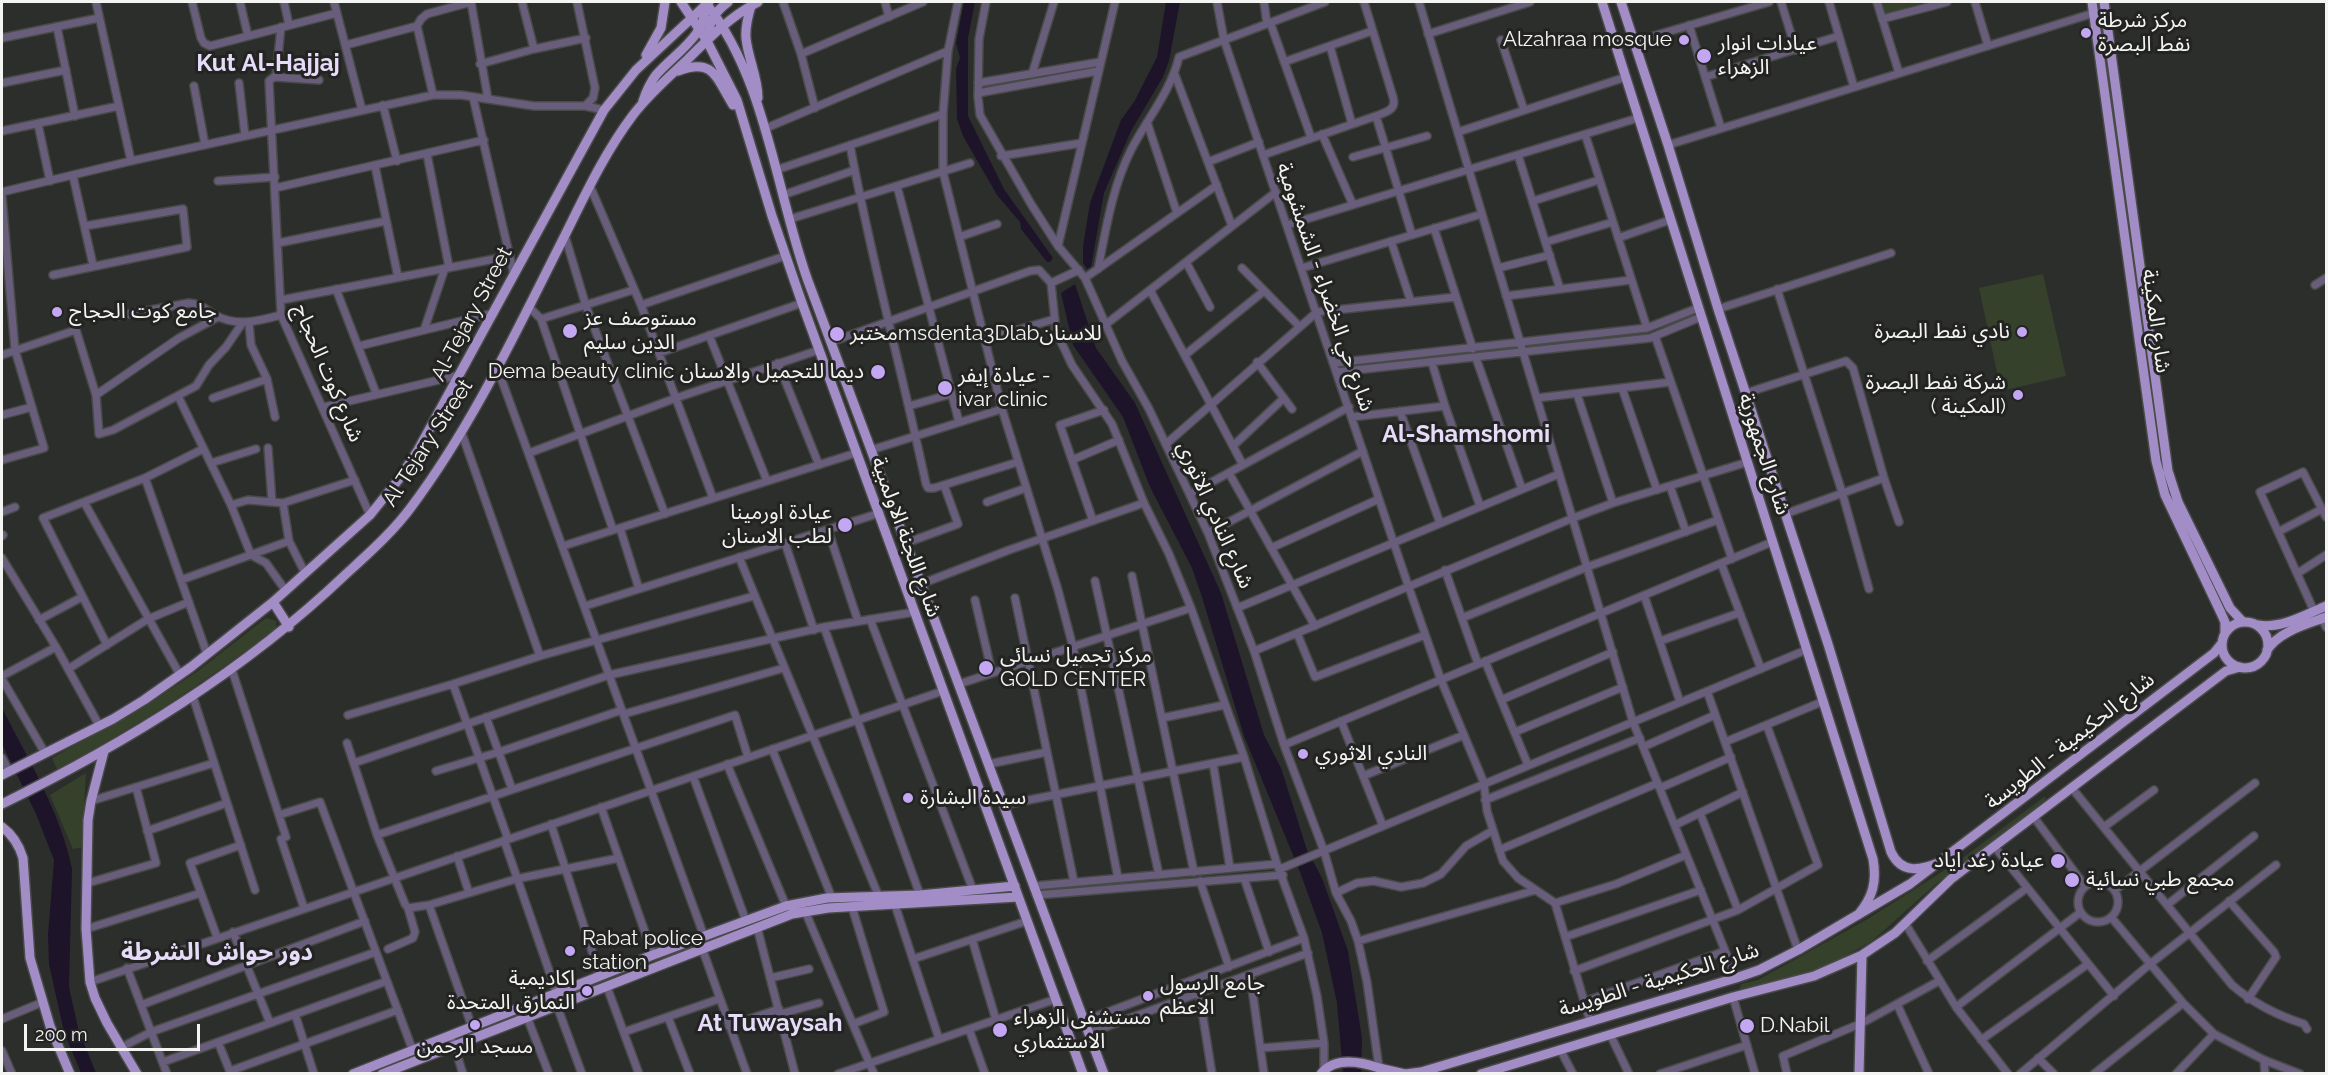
<!DOCTYPE html>
<meta charset="utf-8">
<style>
body{margin:0}
#map{position:relative;width:2328px;height:1075px;overflow:hidden;background:#2c2e2b;font-family:Raleway,sans-serif}
canvas{display:block}
.frame{position:absolute;inset:0;border:3px solid #f4f5f3;pointer-events:none}
.scale{position:absolute;left:24px;top:1024px;width:176px;height:27px;box-sizing:border-box;border:3px solid #f4f5f3;border-top:0;padding-left:8px;font-size:18px;line-height:21px;white-space:nowrap;color:#f4f5f3;-webkit-text-stroke:4px #232421;paint-order:stroke}
</style>
<div id="map">
<canvas width="2328" height="1075"></canvas>
<div class="frame"></div>
<div class="scale">200 m</div>
</div>
<script>
const ctx = document.querySelector('canvas').getContext('2d');
ctx.lineJoin = 'round';
function paint(path, color) {
  ctx.fillStyle = color;
  ctx.fill(path, 'evenodd');
}
function stroke(path, color, width, dash) {
  ctx.strokeStyle = color;
  ctx.lineWidth = width;
  ctx.lineCap = dash ? 'butt' : 'round';
  ctx.setLineDash(dash || []);
  ctx.stroke(path);
}
function write(font, color, halo, rows, align = 'center') {
  ctx.font = font + ' Raleway,"Noto Sans Arabic",sans-serif';
  ctx.lineWidth = 6;
  ctx.setLineDash([]);
  ctx.textBaseline = 'middle';
  ctx.strokeStyle = halo;
  ctx.fillStyle = color;
  for (const [text, x, y, turn = 0] of rows) {
    ctx.save();
    ctx.translate(x, y);
    ctx.rotate((+turn || 0) * Math.PI / 180);
    ctx.textAlign = isNaN(turn) ? turn : align;
    if (halo) ctx.strokeText(text, 0, 0);
    ctx.fillText(text, 0, 0);
    ctx.restore();
  }
}
paint(new Path2D(`
 M1882 2H1925L1885 14Z
 M2043 274 2066 376 2001 391 1979 288Z
 M266 618 276 621V628C206 682 134 728 57 769L52 758 156 699 198 671Z
 M86 773 83 824 84 847 73 849 50 795Z
 M2044 797 2046 798 2042 804 1937 883 1872 941 1820 970 1742 991 1740 988 1741 984 1758 980 1866 920 1956 863Z`), '#36412c');
paint(new Path2D(`
 M964 2H975L968 38V116L1004 189 1053 258 1050 262H1047L1021 229 1020 222 997 195 963 136 957 119 956 69 960 58 956 43Z
 M1166 2H1180L1169 61 1163 77 1131 131 1104 193 1091 267 1087 269 1083 263V246L1090 203 1121 120 1134 102 1157 57Z
 M1075 284 1096 348 1135 403 1221 593 1264 735 1281 768 1307 850 1322 878 1348 951 1362 1038 1361 1073H1343L1337 1003 1322 933 1300 872 1244 736 1202 597 1192 568 1150 487 1123 417 1073 345 1061 293Z
 M2 708C28 759 61 813 72 869L69 987 78 1028 96 1073H81L64 1032 49 964 48 935 54 860 36 814 2 744Z`), '#1d142a');
const minor = new Path2D(`
 M96 2 131 161
 M192 2 201 38 204 43 210 46 337 13
 M240 2 248 36
 M284 2 289 25
 M334 2 362 110
 M471 2 488 99
 M522 2 534 49
 M783 2 801 54 815 108
 M885 2 889 17
 M958 2 948 51 943 114V172L1002 409 1058 590 1073 647 1118 878
 M986 2 979 39 978 97 980 115 1031 204 1058 246 1085 278 1122 361 1149 409 1208 533 1254 651 1284 745 1324 851 1336 893 1351 921 1358 941 1367 982 1379 1068
 M1217 2 1224 40 1408 585 1441 680 1484 783 1487 811 1503 861 1518 878 1555 903 1590 1021
 M1264 2 1267 24
 M1419 2 1633 722 1736 978
 M1781 2 1796 50
 M1829 2 1854 87
 M1877 2 1899 73
 M1975 2 1988 46
 M1882 19 1947 2
 M1270 22 1311 137
 M1689 25 1721 128
 M417 26 433 95
 M57 27 75 116
 M1428 34 1530 2
 M2 38 99 18
 M1501 40 1524 110
 M1633 42 1769 2
 M346 45 417 26 421 19 427 14 471 2
 M1330 46 1352 124
 M801 54 923 2
 M1284 62 1372 31
 M480 64 534 49 586 38
 M1032 74 1054 2
 M1175 75 1232 226
 M276 77 281 27
 M1705 77 1839 36
 M319 80 274 77 269 81 281 315 370 515
 M2 83 66 70
 M239 83 245 136
 M978 83 1100 62
 M194 86 205 145
 M978 93 1098 71
 M473 97 514 275
 M383 105 397 161
 M585 106 604 110
 M1376 116 1412 235
 M1147 122 1177 213
 M38 124 50 181
 M764 129 948 51
 M2 131 119 106
 M1458 132 1626 77
 M1322 134 1353 205
 M1585 134 1647 328
 M850 145C871 259 902 371 926 484L928 488H934L1018 462
 M1668 145 2094 13
 M427 154 449 267
 M1263 155 1376 116C1386 112 1397 110 1393 97L1364 2
 M1518 155 1560 289
 M1001 156 1082 143
 M1353 157 1427 136
 M1208 162 1259 142
 M375 166 398 277
 M776 170 943 114
 M73 176 93 265
 M218 181 275 177
 M590 186 641 305 713 498
 M897 186 959 422
 M275 188 484 140
 M2 192 131 161 433 95H461L534 106H585L593 98 595 88 577 2
 M783 195 855 170
 M2 197 15 350 44 448 2 460
 M1533 201 1599 180
 M790 219 970 163
 M1287 225 1638 118
 M1434 228 1473 349
 M565 236 586 306 665 514
 M959 237 997 224
 M1618 238 1670 220
 M1391 241 1411 302
 M1546 242 1613 222
 M278 243 386 221
 M1058 246 1115 2
 M1186 262 1210 307
 M1242 268 1299 326
 M1302 268 1482 214
 M1498 268 1550 255
 M1098 269C1106 229 1112 188 1131 150 1147 119 1171 91 1179 57L1325 2
 M53 275 187 247 183 209 85 226
 M1085 278 1217 185
 M1051 283 1079 270
 M2315 285 2326 278
 M336 289 376 393
 M1777 289 1842 492 1869 589
 M1150 290 1243 465
 M1506 296 1631 280
 M281 300 510 256
 M641 305 785 256
 M529 307 541 319 613 530
 M1718 309 1891 253
 M118 316 189 303C200 303 206 310 215 315 236 327 259 321 281 315
 M541 319 633 290
 M249 323 251 345 267 379 275 417
 M1105 325 1276 192
 M424 330 445 268
 M709 335 767 481
 M1655 336 1732 559
 M986 339 1055 319
 M831 342 1030 271 1039 270 1051 283 1056 331 1063 346 1072 365 1112 424 1144 503 1169 554 1191 608 1244 757 1277 864 1304 938 1317 996 1324 1043V1069
 M359 346 494 313
 M659 353 802 303
 M2 355 76 330 96 395 99 434 113 430 196 386 209 365 226 347 243 322
 M1185 355 1264 291
 M1476 358 1522 489
 M1257 362 1292 409
 M778 363 819 465
 M1334 363 1647 328 1698 308
 M1432 363 1445 406 1480 506
 M497 367 704 936
 M1337 372 1650 338 1701 317
 M1622 388 1657 490
 M1746 393 1846 361 1853 368 1884 478 1899 522
 M1577 394 1613 503
 M96 395 179 338 218 317
 M178 396 231 505 251 555 266 563 286 591
 M213 398 267 379
 M1537 398 1671 382
 M909 406 951 394
 M324 407 460 375
 M1400 411 1440 523
 M2 415 32 407
 M1352 417 1445 406
 M461 431 540 656
 M1166 444 1317 312 1456 297
 M1233 446 1284 398
 M268 448 272 502
 M871 450 1002 409
 M529 453 676 398 819 350
 M1072 460 1119 440
 M211 463 256 449
 M1229 473 1315 626
 M145 478 207 654
 M1670 486 1686 532
 M1190 494 1349 407
 M84 502 180 675
 M987 502 1026 488
 M283 503 289 541 305 573
 M231 505 248 500 283 503 355 480
 M2 512 15 507
 M1785 514 1884 478
 M1093 521 1060 425 1104 410
 M620 528 639 589
 M828 530 858 621
 M2278 532 2322 509
 M1208 533 1363 451
 M2 536 3 535
 M785 543 814 630
 M906 543 958 524 944 485
 M563 546 856 453
 M1271 548 1379 499
 M739 557 879 897
 M2 558 56 647 99 725
 M1721 563 1761 669
 M1445 570 1478 664
 M2298 573 2326 555
 M1132 576 1194 872
 M181 580 289 541
 M1095 581 1159 875
 M921 584 1009 550 1144 503
 M1644 595 1680 702
 M1015 598 1074 882
 M975 600 992 673
 M585 606 880 513
 M1237 608 1559 474
 M2314 611 2260 492 2303 472 2326 517
 M1462 618 1587 567 1718 520
 M2322 618 2326 627
 M870 619 973 890
 M39 620 82 597
 M824 627 920 895
 M1297 633 1315 677 1425 635
 M1660 641 1739 613
 M107 645 43 518 145 478 203 449
 M1254 651 1573 518 1613 503 1748 462
 M1485 661 1528 765
 M68 669 148 619 189 602
 M232 670 286 837
 M2 676 56 647
 M2 679 45 753
 M453 684 508 839
 M959 684 1191 608
 M1707 691 1798 950
 M193 697 255 890
 M1501 700 1613 652
 M624 714 784 668
 M348 715 453 684 540 656 754 596
 M486 717 512 789
 M1162 718 1224 705
 M1341 721 1383 826
 M1515 732 1623 687
 M1725 742 1824 701
 M347 743 377 835 405 904 408 908 415 932 413 938 388 949
 M1284 745 1772 542
 M1643 747 1715 715
 M772 749 832 898
 M2 758 9 771
 M354 763 609 675 824 627 915 612
 M1213 763 1230 868
 M727 764 786 906
 M989 764 1047 752
 M436 771 499 752 622 710
 M693 776 746 921
 M1363 776 1464 735
 M2071 787 2232 985C2254 1004 2276 1015 2304 1024L2307 1029
 M1660 788 1731 757
 M1485 800 1640 738
 M91 801 214 763
 M1004 805 1244 757
 M601 807 653 955
 M1700 813 1738 910
 M279 815 320 802 413 1051
 M2033 816 2085 886
 M551 824 600 976
 M1675 825 1743 792
 M2104 827 2154 790
 M147 831 227 803
 M377 835 735 715 748 757
 M281 839 304 908
 M504 840 557 994
 M1994 846 2114 996
 M1499 850 1658 783
 M457 856 469 893
 M1280 869 1806 650
 M1244 878 1269 952
 M1200 881 1229 967
 M2078 902a20 20 0 1 1 40 0a20 20 0 1 1-40 0Z
 M88 883 156 863 136 787
 M1034 886 1277 864
 M2115 890 2255 783
 M1336 893 1357 883 1374 881 1401 887 1423 883 1441 874 1466 846 1492 831
 M1037 895 1283 875
 M2229 901 2274 952 2276 957 2248 999
 M1555 903 1616 884 1686 855
 M429 905 472 1027
 M895 905 939 1039
 M2167 905 2254 836
 M852 907 884 1012 853 1024
 M408 908 429 905 516 879 619 858
 M805 911 874 1074
 M2111 917 2183 1003 2214 1034 2264 1060 2300 1074
 M1905 923 1956 1007 2008 1074
 M757 927 795 1074
 M86 929 201 893
 M233 932 270 1023
 M217 937 190 863 241 845
 M1565 937 1701 890
 M972 939 996 1020
 M1358 941 1536 890
 M702 948 747 1074
 M913 959 1027 921
 M1927 961 2027 888
 M127 968 167 1074
 M1574 971 1738 910 1818 865 1767 726
 M1250 974 1264 1074
 M770 978 809 969
 M90 982 943 691
 M607 987 639 1074
 M1199 992 1212 1074
 M1733 997 1755 1074
 M1584 1002 1725 951
 M1897 1004 1929 1074
 M141 1005 365 921
 M557 1006 582 1074
 M1956 1007 2081 912
 M295 1014 314 1074
 M780 1014 819 1003
 M527 1017 549 1074
 M668 1017 690 1074
 M2 1019 43 1002
 M1084 1021 1304 938
 M729 1026 779 1009
 M969 1029 985 1074
 M624 1032 719 999
 M1089 1033 1308 953
 M1610 1034 1629 1074
 M1981 1040 2088 964
 M218 1042 231 1074
 M453 1042 463 1074
 M120 1048 151 1032 376 952
 M1261 1048 1324 1043
 M1560 1049 1573 1074
 M2 1051 12 1074
 M2038 1058 2054 1074
 M2264 1060 2265 1074
 M163 1062 387 981
 M230 1071 398 1010
 M838 1074 1056 999
 M1660 1074 1747 1045
 M1787 1074 1783 1056 1862 1023 1939 981
 M2020 1074 2150 964 2276 865
 M2094 1074 2183 1003
 M2176 1074 2214 1034`);
const major = new Path2D(`
 M681 2 707 41 737 100 772 216 802 303 1083 1074
 M705 2C767 80 775 189 808 281 905 545 1005 809 1104 1074
 M1602 2 1873 859C1877 882 1873 897 1858 915
 M1621 2 1668 145 1718 309 1828 644 1891 852C1902 875 1921 870 1941 862
 M2092 2 2156 461 2165 495 2221 613 2225 622V633
 M2104 2 2168 471 2178 502 2230 608 2243 622
 M751 6C748 16 745 27 746 38 748 59 758 77 758 98
 M707 41C709 23 713 13 728 2
 M646 55 661 28 665 2
 M678 71C714 57 716 78 733 105
 M643 101C646 92 650 83 656 75 676 52 706 37 706 3
 M273 602 289 627
 M2222 645a23 23 0 1 1 46 0a23 23 0 1 1-46 0Z
 M2258 625C2281 629 2305 615 2326 606
 M2267 650C2280 631 2305 625 2326 617
 M104 751 91 801 88 820 86 929 90 982 95 998 107 1023 137 1074
 M2 775 113 719 144 700 191 667 273 602 370 515 399 479 418 450 604 110 636 70 709 2
 M2 804C126 743 244 671 345 575 369 553 393 532 412 506 471 427 514 336 558 249 581 204 602 156 633 115 649 94 669 77 688 59 710 37 731 16 758 2
 M2 827C13 835 19 845 23 858L30 958 50 1026 70 1074
 M1379 1068 1405 1074
 M353 1074 653 955 786 906 827 898 920 895 1015 886
 M382 1074 792 914 828 908 1018 897
 M1321 1074C1334 1056 1362 1062 1379 1068L1383 1074
 M1405 1074 1421 1072 1736 978 1759 970 1798 950 1910 884 2214 653 2222 643
 M1481 1074 1733 997 1814 976 1862 955 1895 933 1951 879 2226 671 2240 667
 M1859 1074 1862 955`);
stroke(minor, '#484a47', 10);
stroke(major, '#484a47', 12);
stroke(minor, '#685e7b', 7);
stroke(major, '#a28dc7', 9);
for (const [x, y, r, color] of [
 [2086,33,6,"#c3a7f2"],
 [1684,40,6,"#c3a7f2"],
 [1704,56,8,"#c3a7f2"],
 [57,312,6,"#c3a7f2"],
 [570,331,8,"#c3a7f2"],
 [2022,332,6,"#c3a7f2"],
 [837,334,8,"#c3a7f2"],
 [878,372,8,"#c3a7f2"],
 [945,388,8,"#c3a7f2"],
 [2018,395,6,"#c3a7f2"],
 [845,525,8,"#c3a7f2"],
 [986,668,8,"#c3a7f2"],
 [1303,754,6,"#c3a7f2"],
 [908,798,6,"#c3a7f2"],
 [2058,861,8,"#c3a7f2"],
 [2072,880,8,"#c3a7f2"],
 [570,951,6,"#c3a7f2"],
 [587,991,6,"#c3a7f2"],
 [1148,996,6,"#c3a7f2"],
 [475,1025,6,"#c3a7f2"],
 [1747,1026,8,"#c3a7f2"],
 [1000,1030,8,"#c3a7f2"]
]) {
  const dot = new Path2D();
  dot.arc(x, y, r, 0, 2 * Math.PI);
  ctx.fillStyle = color;
  ctx.fill(dot);
  stroke(dot, '#232421', 2);
}
write('21px', '#f4f5f3', '#232421', [
 ["مركز شرطة",2098,21],
 ["نفط البصرة",2098,45],
 ["Alzahraa mosque",1672,40,"right"],
 ["عيادات انوار",1718,44],
 ["الزهراء",1718,68],
 ["جامع كوت الحجاج",69,312],
 ["مستوصف عز",584,319],
 ["الدين سليم",584,343],
 ["نادي نفط البصرة",2010,332,"right"],
 ["مختبرmsdenta3Dlabللاسنان",850,334],
 ["Dema beauty clinic ديما للتجميل والاسنان",864,372,"right"],
 ["عيادة إيفر -",958,376],
 ["ivar clinic",958,400],
 ["شركة نفط البصرة",2006,383,"right"],
 ["( المكينة)",2006,407,"right"],
 ["عيادة اورمينا",832,513,"right"],
 ["لطب الاسنان",832,537,"right"],
 ["مركز تجميل نسائي",1000,656],
 ["GOLD CENTER",1000,680],
 ["النادي الاثوري",1315,754],
 ["سيدة البشارة",920,798],
 ["عيادة رغد اياد",2044,861,"right"],
 ["مجمع طبي نسائية",2086,880],
 ["Rabat police",582,939],
 ["station",582,963],
 ["اكاديمية",575,979,"right"],
 ["النمارق المتحدة",575,1003,"right"],
 ["جامع الرسول",1160,984],
 ["الاعظم",1160,1008],
 ["مستشفى الزهراء",1014,1018],
 ["الاستثماري",1014,1042],
 ["D.Nabil",1760,1026],
 ["مسجد الرحمن",475,1047,"center"]
], 'left');
write('21px', '#f4f5f3', '#232421', [
 ["شارع حي الخضراء - الشمشومية",1325,287,71],
 ["Al-Tejary Street",472,314,-62],
 ["شارع المكينة",2156,321,82],
 ["شارع كوت الحجاج",328,373,67],
 ["Al Tejary Street",428,443,-57],
 ["شارع الجمهورية",1764,454,72],
 ["شارع النادي الاثوري",1215,515,66],
 ["شارع اللجنة الاولمبية",906,537,70],
 ["شارع الحكيمية - الطويسة",2070,741,-38],
 ["شارع الحكيمية - الطويسة",1659,980,-17]
]);
write('bold 24px', '#e6dcf9', '#232421', [
 ["Kut Al-Hajjaj",268,64],
 ["Al-Shamshomi",1466,435],
 ["دور حواش الشرطة",217,953],
 ["At Tuwaysah",770,1024]
]);
</script>
